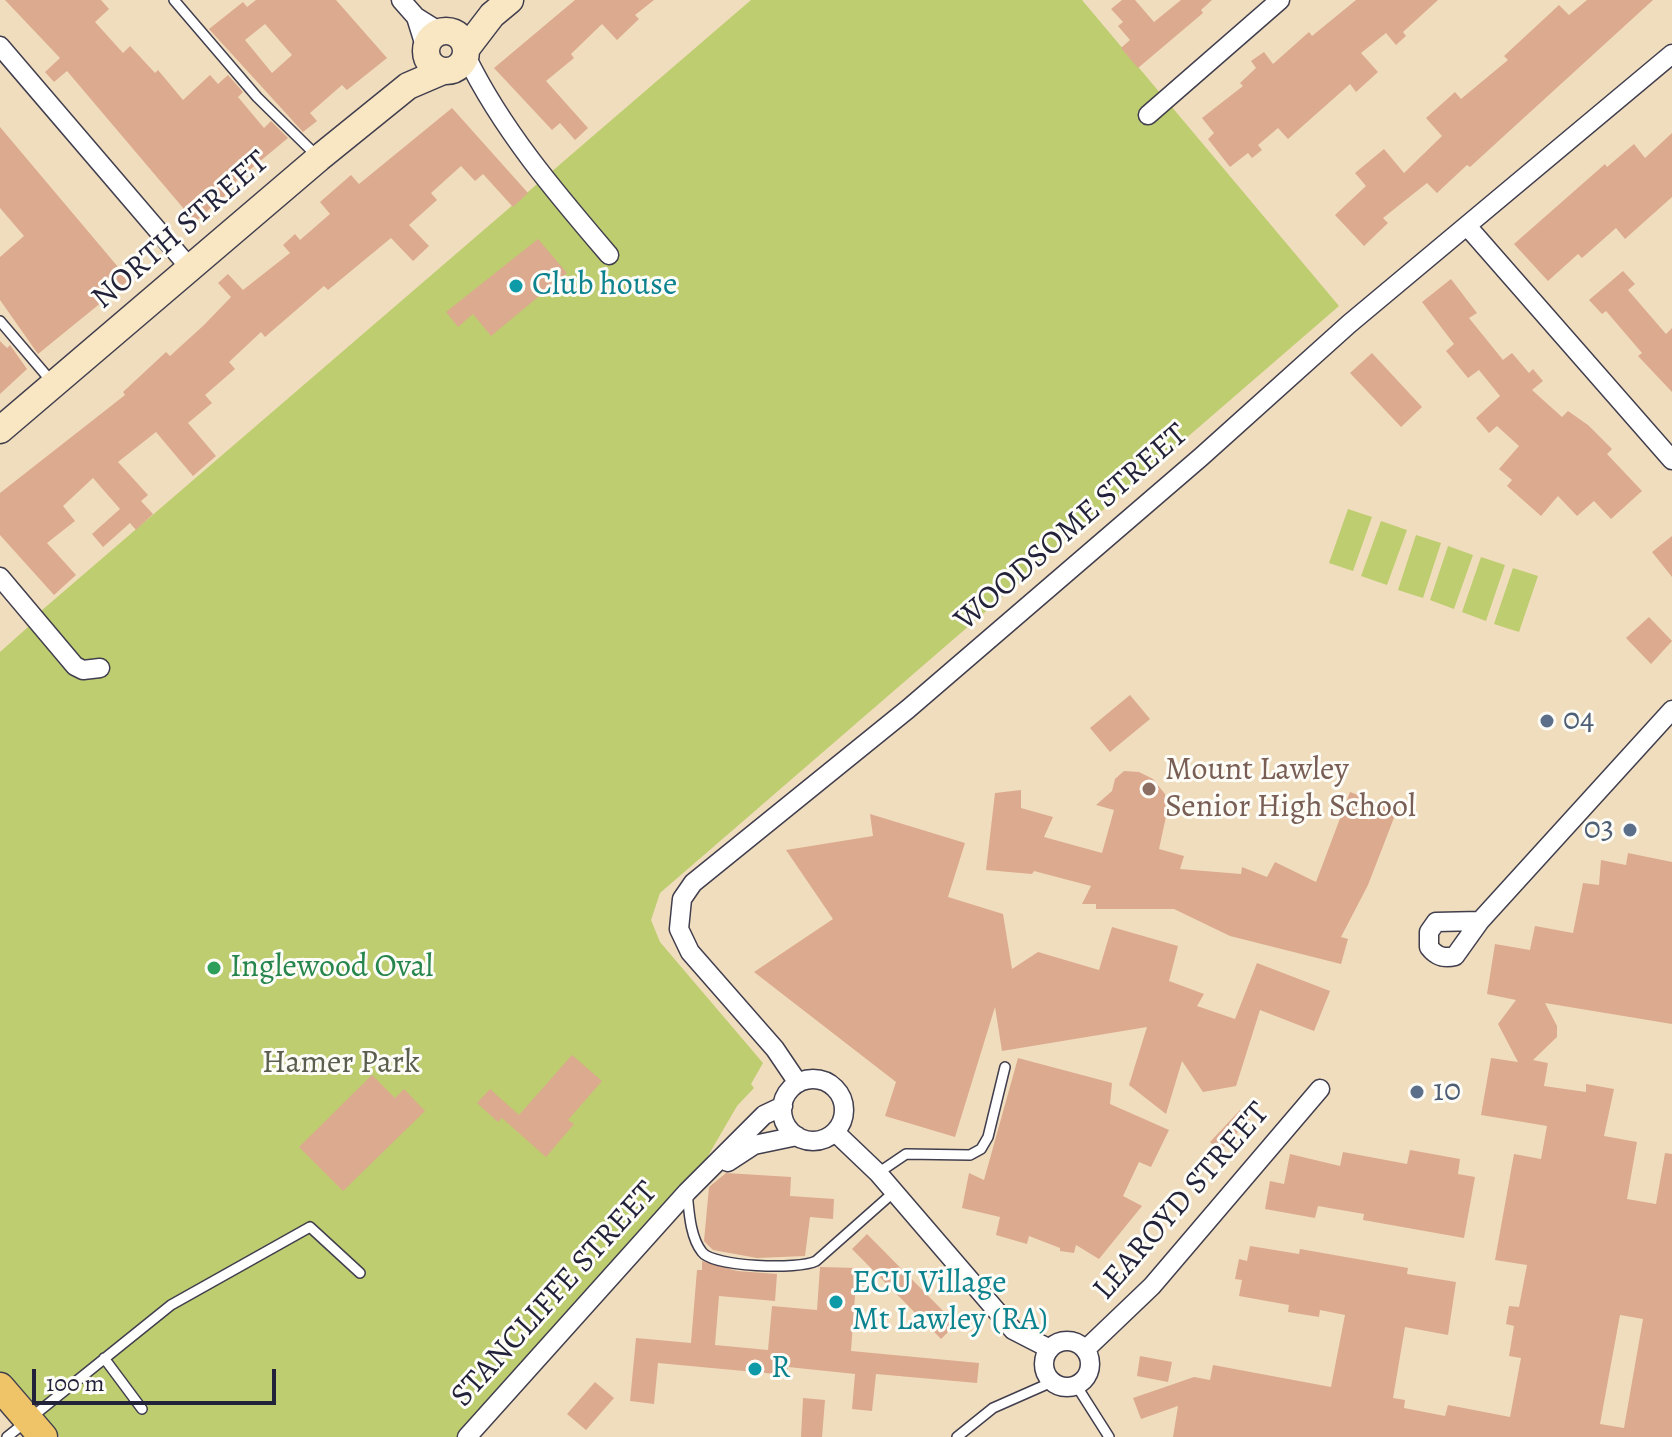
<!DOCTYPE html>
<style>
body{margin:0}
#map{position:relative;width:1672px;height:1437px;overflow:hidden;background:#f0ddbd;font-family:Alegreya,serif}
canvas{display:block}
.scale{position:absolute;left:32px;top:1369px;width:244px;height:36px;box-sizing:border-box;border:4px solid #22223b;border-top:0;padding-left:10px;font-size:24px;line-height:28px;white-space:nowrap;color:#22223b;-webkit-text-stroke:6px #fdfcf7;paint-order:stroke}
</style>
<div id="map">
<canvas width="1672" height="1437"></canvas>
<div class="scale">100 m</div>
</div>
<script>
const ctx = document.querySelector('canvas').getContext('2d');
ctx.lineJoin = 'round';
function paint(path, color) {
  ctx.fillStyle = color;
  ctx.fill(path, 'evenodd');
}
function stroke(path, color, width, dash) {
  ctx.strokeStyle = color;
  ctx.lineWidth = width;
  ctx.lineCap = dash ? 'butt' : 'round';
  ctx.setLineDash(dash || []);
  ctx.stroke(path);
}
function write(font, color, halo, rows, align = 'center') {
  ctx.font = font + ' Alegreya,serif';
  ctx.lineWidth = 6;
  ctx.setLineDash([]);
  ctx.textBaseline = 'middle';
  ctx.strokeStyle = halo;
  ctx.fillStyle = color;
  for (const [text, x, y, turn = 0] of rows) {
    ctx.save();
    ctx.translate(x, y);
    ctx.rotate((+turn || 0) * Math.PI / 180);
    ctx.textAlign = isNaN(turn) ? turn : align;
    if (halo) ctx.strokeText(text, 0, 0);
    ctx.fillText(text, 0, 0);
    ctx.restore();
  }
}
paint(new Path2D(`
 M751 0H1082L1339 306 660 893 651 920 660 942 763 1063 751 1084 754 1088 737 1106 687 1192 464 1437H60L0 1371V652L37 619 35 617 41 611Z
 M1348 509 1372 517 1353 571 1329 563Z
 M1381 521 1407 530 1387 585 1361 576Z
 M1416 535 1441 543 1423 598 1398 590Z
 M1448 546 1473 555 1454 609 1430 600Z
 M1481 557 1505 565 1486 621 1462 612Z
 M1513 568 1538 576 1519 632 1494 624Z`), '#becd70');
paint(new Path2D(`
 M5 0H101L109 9 95 22 123 53 130 46 155 73 158 70 183 100 210 75 218 84 228 75 243 92 238 97 264 128 271 121 288 138 235 182 238 184 195 222 67 71 54 82 45 72 60 58Z
 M256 0H336L387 58 347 90 342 85 310 113 317 121 303 132 209 29 243 2 247 7ZM265 24 292 55 272 73 245 40Z
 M575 0H654L635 15 639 19 617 40 602 24 571 54 574 58 546 81 588 128 575 140 560 123 552 130 494 68Z
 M1122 0H1135L1154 22 1181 0H1212L1201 10 1203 13 1138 68 1121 48 1130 40 1118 26 1123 22 1111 9Z
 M1356 0H1438L1403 32 1406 36 1396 45 1386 33 1361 53 1378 72 1356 92 1350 84 1288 139 1278 128 1258 145 1262 150 1252 158 1248 153 1230 167 1208 139 1214 133 1202 118 1243 86 1240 83 1256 68 1251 61 1264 52 1273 64 1309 32 1312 36Z
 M1587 0H1653L1470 167 1467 165 1437 193 1427 183 1383 218 1388 223 1364 246 1335 215 1366 186 1355 173 1384 149 1404 173 1442 136 1426 118 1455 92 1461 99 1508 60 1504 56 1559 5 1569 15Z
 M452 108 528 193 513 207 483 174 475 181 461 166 431 193 437 200 409 225 429 246 413 261 391 238 328 290 324 286 265 337 261 332 229 362 235 369 205 395 212 403 188 423 216 456 193 476 156 432 118 462 148 495 141 501 153 514 136 530 130 523 103 547 92 534 120 509 93 478 63 506 75 521 47 543 76 575 54 595 0 535V493L125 395 123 392 166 352 170 356 204 325 231 297 218 283 228 274 243 290 290 253 283 245 295 234 300 240 330 214 320 202 351 175 359 184Z
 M0 127 129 280 38 354 0 300V257L24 236 0 208Z
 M1672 133V197L1625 239 1616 228 1582 258 1578 254 1548 281 1514 244 1605 164 1607 167 1634 144 1645 158Z
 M538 239 567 273 491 336 473 314 458 327 446 312Z
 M1623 271 1635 284 1628 290 1666 334 1672 328V392L1638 356 1642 353 1606 311 1602 314 1589 300Z
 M1451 279 1477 313 1469 318 1503 360 1512 353 1529 373 1533 369 1543 381 1532 390 1562 417 1568 411 1588 425 1612 449 1607 454 1642 491 1611 519 1594 501 1577 516 1558 496 1541 516 1507 486 1512 480 1499 469 1519 446 1497 426 1489 433 1476 418 1500 396 1479 370 1468 378 1446 351 1454 344 1422 302Z
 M0 341 7 348 10 345 27 369 0 394Z
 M1372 353 1422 407 1401 427 1350 373Z
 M1672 536V577L1652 552Z
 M1649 617 1672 641 1651 664 1626 638Z
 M1130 695 1150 719 1110 752 1090 728Z
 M1124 771 1139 772 1153 779 1165 794 1167 812 1159 849 1184 856 1180 869 1241 874 1242 867 1267 877 1275 862 1316 882 1350 792 1397 810 1368 885 1341 937 1348 939 1341 964 1230 936 1174 909H1096V904H1082L1091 886 1034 871 1032 874 986 870 995 793 1021 790V808L1053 817 1044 837 1102 853 1114 810 1096 805 1112 791 1115 779Z
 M870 814 965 843 948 897 1003 914 1012 969 1038 952 1099 970 1112 927 1178 946 1169 981 1204 994 1197 1006 1235 1019 1257 963 1330 991 1314 1031 1260 1010 1236 1086 1203 1092 1182 1061 1166 1114 1129 1085 1147 1027 1002 1051 995 1007 955 1137 885 1116 896 1082 754 972 833 919 786 850 873 836Z
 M1628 853 1672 862V1024L1545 1003 1557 1026V1037L1533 1060 1548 1063 1544 1086 1586 1092V1084L1614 1089 1604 1136 1637 1142 1627 1199 1656 1204 1665 1153 1672 1154V1437H1173L1178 1406 1141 1419 1133 1398 1194 1377 1210 1380 1213 1365 1331 1387 1345 1315 1320 1310 1319 1317 1288 1312 1289 1305 1239 1296 1242 1280 1235 1279 1239 1259 1247 1261 1250 1246 1299 1254 1300 1249 1408 1268 1407 1274 1456 1282 1448 1335 1405 1327 1393 1398 1405 1400 1404 1408 1445 1416 1448 1405 1510 1417 1521 1358 1509 1356 1514 1326 1506 1324 1509 1306 1519 1307 1527 1265 1495 1260 1514 1154 1541 1159 1547 1126 1481 1115 1491 1058 1518 1062 1498 1024 1516 1000 1487 994 1495 944 1530 950 1535 926 1573 933 1583 883 1599 885 1601 860 1626 865ZM1620 1315 1643 1319 1624 1428 1600 1424Z
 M572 1055 602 1081 568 1120 574 1124 546 1157 502 1118 498 1122 477 1103 490 1089 519 1115Z
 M1018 1058 1112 1083 1110 1104 1169 1130 1151 1167 1139 1162 1123 1196 1142 1206 1099 1259 1076 1245 1074 1253 1060 1251V1248L1029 1236 1027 1244 996 1235 1000 1217 962 1208 969 1173 984 1180Z
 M372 1075 395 1098 404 1089 425 1111 343 1191 299 1147Z
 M1240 1110 1250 1119 1220 1151 1210 1142Z
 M1410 1150 1460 1159 1458 1174 1475 1177 1464 1238 1363 1220 1364 1214 1318 1206 1315 1218 1265 1209 1270 1181 1284 1184 1290 1154 1340 1166 1343 1152 1407 1164Z
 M726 1173 791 1177 790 1196 834 1199 833 1219 810 1217 805 1256 757 1258 713 1250 704 1241 709 1187Z
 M867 1234 956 1324 941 1339 852 1249Z
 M702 1261 737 1271 777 1274 775 1301 719 1296 715 1345 768 1350 772 1306 817 1310 820 1267 857 1268 851 1351 979 1363 977 1383 876 1374 872 1411 852 1409 855 1374 788 1367 787 1375 658 1363 654 1404 630 1401 636 1338 691 1343 697 1270H702Z
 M1140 1356 1172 1362 1168 1382 1137 1376Z
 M595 1382 614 1398 586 1430 567 1414Z
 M803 1398 825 1400 822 1437H801Z`), '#dcaa8e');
const service = new Path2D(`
 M174 0 257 97 317 156
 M0 321 52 382
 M878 1173 906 1154 970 1155 981 1149 988 1137 1005 1067
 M687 1192C689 1211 690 1237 702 1252 713 1267 799 1270 816 1261L894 1192
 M104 1358 142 1409
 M1076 1385 1109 1437
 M7 1437 171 1305 310 1227 360 1273
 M957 1437 993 1408 1052 1382`);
const minor = new Path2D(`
 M401 0 416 17 440 32
 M416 17 426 49
 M0 46 190 268
 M466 56C502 130 556 193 609 255
 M1148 115 1280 0
 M1467 226 1672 460
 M0 577 75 666 83 670 100 668
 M1480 921 1436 922 1429 932V947C1436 956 1443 959 1455 956L1480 921 1672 710
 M782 1110a31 31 0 1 1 62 0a31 31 0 1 1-62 0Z
 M798 1083 775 1049 690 952 679 929 682 899 693 883 908 709 1201 457 1349 324 1672 54
 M835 1132 878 1173 1013 1330 1050 1349
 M728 1162 754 1145 797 1136
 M1044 1364a23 23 0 1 1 46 0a23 23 0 1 1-46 0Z
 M1085 1350 1152 1286 1320 1089
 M467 1437 687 1192 764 1115 783 1106`);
const secondary = new Path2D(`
 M426 51a20 20 0 1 1 40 0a20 20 0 1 1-40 0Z
 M466 49 492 15 510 0
 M0 430 319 158 408 86 443 71`);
const primary = new Path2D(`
 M0 1387 43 1437`);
stroke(service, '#413e4e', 12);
stroke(minor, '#413e4e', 21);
stroke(secondary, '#413e4e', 29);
stroke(primary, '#413e4e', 31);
stroke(service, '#fff', 9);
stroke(minor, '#fff', 18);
stroke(secondary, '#f9e7c3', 26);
stroke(primary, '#efc469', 28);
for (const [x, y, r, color] of [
 [516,286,8,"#0f9aa8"],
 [1547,721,8,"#5c6f8a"],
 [1149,789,8,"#8d6e63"],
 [1630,830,8,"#5c6f8a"],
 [214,968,8,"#2e9e5b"],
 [1417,1092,8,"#5c6f8a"],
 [836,1302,8,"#0f9aa8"],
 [755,1369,8,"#0f9aa8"]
]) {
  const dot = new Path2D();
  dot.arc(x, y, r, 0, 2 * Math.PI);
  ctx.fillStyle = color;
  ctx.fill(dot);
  stroke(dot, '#fdfcf7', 3);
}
write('32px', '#22223b', '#fdfcf7', [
 ["NORTH STREET",181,231,-41],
 ["WOODSOME STREET",1072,528,-41],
 ["LEAROYD STREET",1182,1202,-49],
 ["STANCLIFFE STREET",555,1295,-48]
]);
write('32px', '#0d838f', '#fdfcf7', [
 ["Club house",532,286],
 ["ECU Village",852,1284],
 ["Mt Lawley (RA)",852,1321],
 ["R",771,1369]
], 'left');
write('32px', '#4e5e75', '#fdfcf7', [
 ["04",1563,721],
 ["03",1614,830,"right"],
 ["10",1433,1092]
], 'left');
write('32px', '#785e54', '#fdfcf7', [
 ["Mount Lawley",1165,771],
 ["Senior High School",1165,808]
], 'left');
write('32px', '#27864d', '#fdfcf7', [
 ["Inglewood Oval",230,968]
], 'left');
write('32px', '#595e4e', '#fdfcf7', [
 ["Hamer Park",341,1064]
]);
</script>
